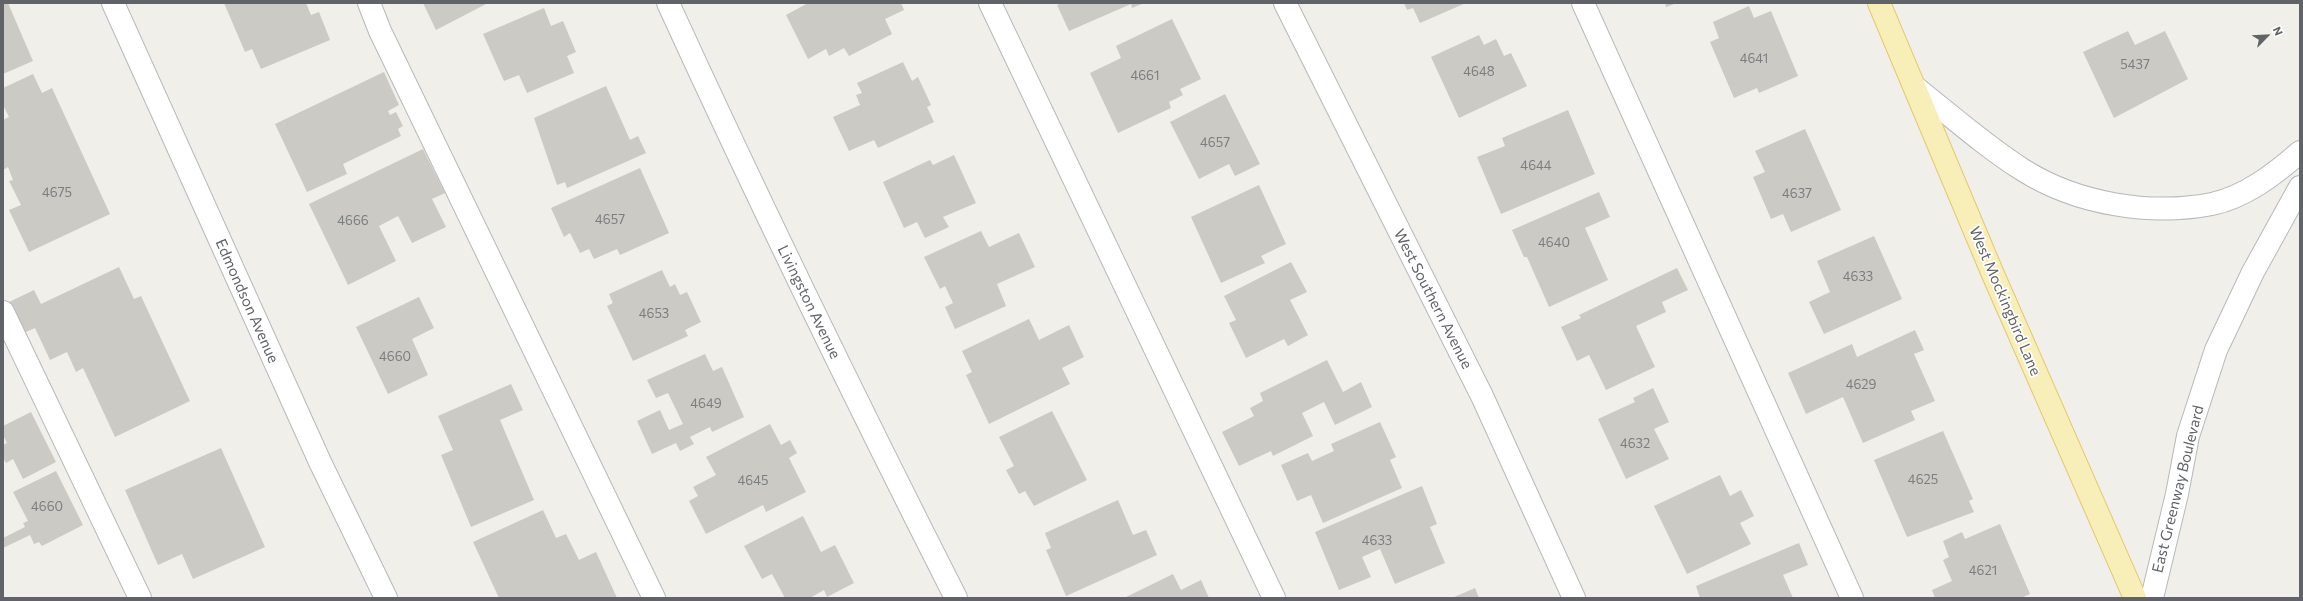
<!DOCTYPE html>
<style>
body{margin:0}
#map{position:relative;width:2303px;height:601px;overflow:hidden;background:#f0efe9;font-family:Commissioner,sans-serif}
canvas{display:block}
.frame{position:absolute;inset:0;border:4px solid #606367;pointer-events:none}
.north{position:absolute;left:2247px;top:16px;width:40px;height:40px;-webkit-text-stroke:3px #fff;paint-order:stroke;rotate:66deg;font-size:11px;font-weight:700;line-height:16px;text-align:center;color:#606367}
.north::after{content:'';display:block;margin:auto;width:14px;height:18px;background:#606367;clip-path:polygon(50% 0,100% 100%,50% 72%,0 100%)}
</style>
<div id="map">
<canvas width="2303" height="601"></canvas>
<div class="frame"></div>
<div class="north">N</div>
</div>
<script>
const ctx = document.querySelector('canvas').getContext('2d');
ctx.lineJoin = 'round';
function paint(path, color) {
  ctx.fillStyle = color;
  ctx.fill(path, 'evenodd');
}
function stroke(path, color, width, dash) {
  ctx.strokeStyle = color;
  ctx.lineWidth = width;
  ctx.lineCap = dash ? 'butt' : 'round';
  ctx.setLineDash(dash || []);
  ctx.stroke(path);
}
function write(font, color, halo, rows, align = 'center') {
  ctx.font = font + ' Commissioner,sans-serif';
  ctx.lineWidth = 3.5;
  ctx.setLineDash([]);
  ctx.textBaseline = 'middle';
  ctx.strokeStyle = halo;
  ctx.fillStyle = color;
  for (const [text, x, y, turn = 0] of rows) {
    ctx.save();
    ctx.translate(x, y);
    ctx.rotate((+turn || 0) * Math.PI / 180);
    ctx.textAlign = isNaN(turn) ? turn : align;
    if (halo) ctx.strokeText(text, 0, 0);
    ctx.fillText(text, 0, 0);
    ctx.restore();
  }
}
paint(new Path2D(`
 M3 3H8L33 61 3 74Z
 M224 3H306L311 15 319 12 330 40 261 69 252 49 245 52Z
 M423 3H488L436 30Z
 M808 3H901L904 10 885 19 892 34 849 56 844 48 829 56 826 49 808 59 786 15Z
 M1062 3H1144L1132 8 1131 4 1069 31 1057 5Z
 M1404 3H1466L1420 23 1413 8 1407 10Z
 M1665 3H1677L1666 7Z
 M1749 6 1754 18 1771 11 1798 76 1759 93 1757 88 1734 98 1710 42 1719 38 1713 22Z
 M544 8 551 26 563 21 576 52 567 56 574 73 527 93 519 75 504 81 483 34Z
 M1172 19 1201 79 1180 89 1183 95 1169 102 1171 108 1118 133 1090 73 1121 58 1116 46Z
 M2128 31 2135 45 2165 31 2188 79 2114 118 2083 52Z
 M1479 35 1484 45 1496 39 1504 56 1511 53 1527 86 1459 118 1431 57Z
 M903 62 912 81 918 77 931 105 927 107 934 122 878 148 874 140 849 151 833 117 860 105 856 95 862 93 857 83Z
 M384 72 399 105 388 111 390 115 396 112 403 126 398 129 401 136 343 164 347 174 307 192 275 124Z
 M33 74 42 93 52 88 110 214 29 252 9 210 21 205 9 181 13 180 8 167 3 170V120L9 117 3 105V88Z
 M606 86 630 140 638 136 646 153 567 188 565 182 557 185 534 118Z
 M1225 94 1260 164 1235 176 1229 164 1199 179 1170 122Z
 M1568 110 1595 174 1501 214 1477 157 1505 146 1502 138Z
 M1805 129 1841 210 1791 232 1783 214 1771 219 1753 177 1765 172 1755 151Z
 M423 149 445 193 432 199 446 227 412 243 398 216 379 226 396 261 348 285 309 204Z
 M954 155 976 203 943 217 949 227 925 238 917 222 904 228 883 182 930 160 933 165Z
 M640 168 669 233 620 255 617 249 594 259 589 249 580 253 570 233 564 237 551 208Z
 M1259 185 1286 244 1261 256 1265 263 1221 283 1191 217Z
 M1599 192 1610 217 1585 228 1608 280 1549 307 1527 257H1524L1512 230Z
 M981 231 989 247 1019 233 1035 267 997 284 1006 306 955 329 945 307 953 303 945 286 940 289 924 257Z
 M1874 236 1902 299 1824 334 1809 302 1830 292 1817 261Z
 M1291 262 1307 292 1290 300 1308 335 1288 346 1284 339 1246 358 1229 323 1236 320 1224 296Z
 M119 267 134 299 141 296 190 401 115 437 83 368 76 372 67 352 50 360 35 328 17 336 3 305 34 290 41 304Z
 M1677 268 1688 290 1662 302 1666 312 1636 326 1655 367 1606 390 1589 355 1577 361 1561 327 1581 318 1579 315Z
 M662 270 670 287 675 284 680 295 687 292 701 322 685 330 688 336 633 361 607 306 613 303 609 294Z
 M419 297 434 328 412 339 428 375 388 394 356 327Z
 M1029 319 1039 340 1069 325 1084 357 1062 368 1070 384 989 424 966 375 972 372 962 351Z
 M1915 330 1924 350 1914 354 1935 401 1911 411 1915 420 1863 443 1843 397 1806 414 1788 373 1852 344 1857 357Z
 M705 354 713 371 722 367 744 417 712 432 710 427 690 437 694 444 680 451 676 443 652 454 637 421 660 410 669 430 683 424 668 393 656 398 647 380Z
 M1327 360 1343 392 1361 382 1372 407 1335 425 1324 402 1302 413 1313 436 1273 456 1271 451 1239 466 1222 432 1254 416 1250 408 1263 401 1260 393Z
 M511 384 523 410 500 420 534 500 471 527 441 455 453 450 438 416Z
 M1653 388 1669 422 1654 429 1669 459 1626 479 1598 419 1635 402 1633 398Z
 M1052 411 1087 480 1034 506 1025 491 1019 494 1006 470 1014 466 999 437Z
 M31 412 56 462 23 479 13 459 6 463 3 458V445L7 443 3 435V426Z
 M1380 422 1396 457 1390 460 1402 488 1323 523 1311 495 1297 501 1281 465 1308 453 1312 461 1334 451 1331 444Z
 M770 424 781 445 790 440 797 453 789 458 806 492 766 512 763 505 706 534 689 501 698 496 693 487 716 475 706 457Z
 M1943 431 1973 499 1969 501 1974 512 1907 537 1874 460Z
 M221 448 265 547 193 579 182 554 158 565 125 490Z
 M56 471 83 525 42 546 39 542 34 544 30 535 3 548V538L25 527 23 523 28 521 13 492Z
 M1720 475 1730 496 1741 490 1754 516 1740 523 1751 544 1687 574 1654 506Z
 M1422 486 1437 524 1430 527 1445 563 1395 584 1380 549 1362 557 1371 577 1339 590 1315 532Z
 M1118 500 1133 535 1146 530 1157 555 1066 596 1046 550 1051 548 1045 533Z
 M543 510 556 538 566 534 579 560 596 552 617 598H499L473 542Z
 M803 516 821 552 835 545 854 583 827 597 824 590 810 598H785L772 574 762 579 744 546Z
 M2000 524 2030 594 2021 598H1935L1932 590 1952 581 1943 560 1949 557 1943 541 1962 532 1965 539Z
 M1799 543 1808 565 1783 575 1793 598H1700L1696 586Z
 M1173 574 1181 590 1201 580 1209 598H1124Z
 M1475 588 1479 598H1452Z`), '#cccac5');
const minor = new Path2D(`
 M113 3 320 462 386 598
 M369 3 380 31 654 598
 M668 3C760 204 856 401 956 598
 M990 3 1274 598
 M1285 3 1482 396 1574 598
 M1583 3 1852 598
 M1915 87C1950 115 1985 146 2023 170 2077 204 2150 216 2212 204 2245 197 2275 174 2300 152
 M3 312 140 598
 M2152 598 2177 494 2188 436 2216 350 2253 272 2300 187`);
const major = new Path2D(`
 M1879 3 1992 272 2135 598`);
stroke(minor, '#b6b8bb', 24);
stroke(major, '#e4c86e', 24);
stroke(minor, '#fff', 22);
stroke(major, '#f7efb7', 22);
write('13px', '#7b7d7e', null, [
 ["4641",1754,59],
 ["5437",2135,65],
 ["4648",1479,72],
 ["4661",1145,76],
 ["4657",1215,143],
 ["4644",1536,166],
 ["4675",57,193],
 ["4637",1797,194],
 ["4657",610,220],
 ["4666",353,221],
 ["4640",1554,243],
 ["4633",1858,277],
 ["4653",654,314],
 ["4660",395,357],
 ["4629",1861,385],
 ["4649",706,404],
 ["4632",1635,444],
 ["4625",1923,480],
 ["4645",753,481],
 ["4660",47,507],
 ["4633",1377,541],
 ["4621",1983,571]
]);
write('15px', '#606367', '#fff', [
 ["West Southern Avenue",1433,299,63],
 ["Edmondson Avenue",247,301,66],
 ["West Mockingbird Lane",2005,301,67],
 ["Livingston Avenue",809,302,64],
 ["East Greenway Boulevard",2178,489,-76]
]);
</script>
